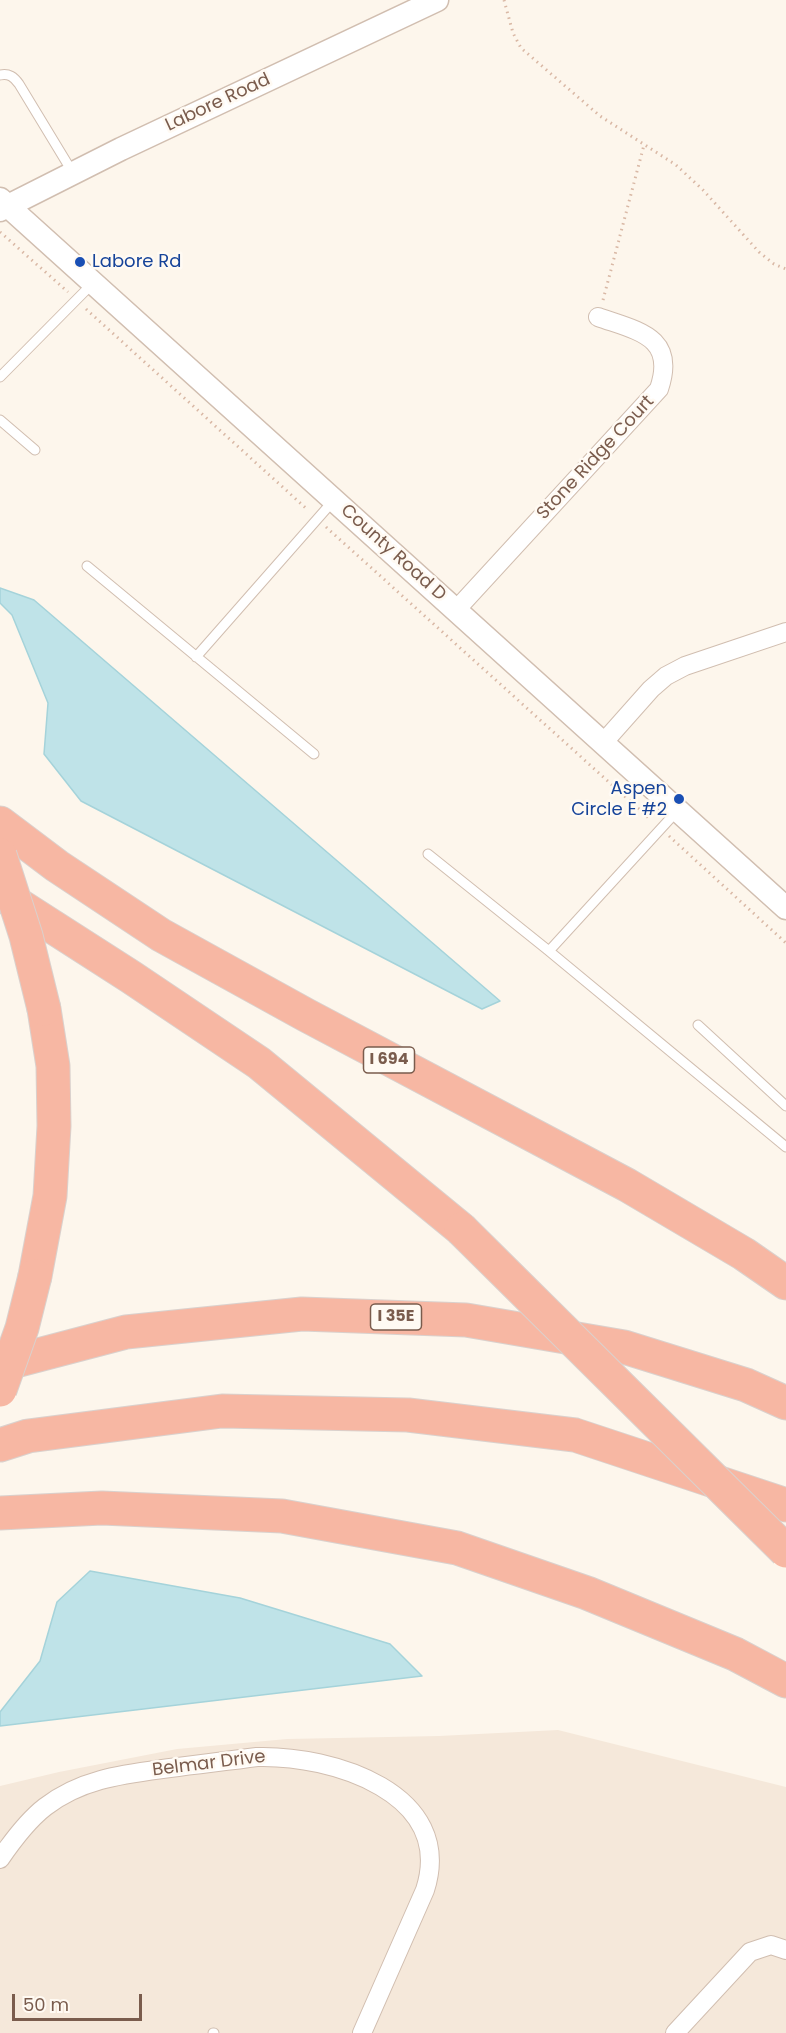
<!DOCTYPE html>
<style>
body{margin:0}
#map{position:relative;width:786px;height:2033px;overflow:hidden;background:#fdf6ec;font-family:Poppins,sans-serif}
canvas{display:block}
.scale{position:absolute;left:12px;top:1994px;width:130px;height:27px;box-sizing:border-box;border:3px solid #7a5c4d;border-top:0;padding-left:8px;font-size:18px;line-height:21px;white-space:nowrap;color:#7a5c4d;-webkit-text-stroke:4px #fffaf3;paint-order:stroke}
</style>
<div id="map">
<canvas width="786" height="2033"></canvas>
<div class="scale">50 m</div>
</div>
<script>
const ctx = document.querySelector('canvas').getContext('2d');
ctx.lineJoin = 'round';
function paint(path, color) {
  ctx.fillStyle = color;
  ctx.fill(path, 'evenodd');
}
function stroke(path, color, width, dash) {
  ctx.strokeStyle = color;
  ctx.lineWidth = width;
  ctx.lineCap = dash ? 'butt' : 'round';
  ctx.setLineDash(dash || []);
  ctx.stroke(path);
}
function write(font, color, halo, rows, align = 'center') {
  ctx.font = font + ' Poppins,sans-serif';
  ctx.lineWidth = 5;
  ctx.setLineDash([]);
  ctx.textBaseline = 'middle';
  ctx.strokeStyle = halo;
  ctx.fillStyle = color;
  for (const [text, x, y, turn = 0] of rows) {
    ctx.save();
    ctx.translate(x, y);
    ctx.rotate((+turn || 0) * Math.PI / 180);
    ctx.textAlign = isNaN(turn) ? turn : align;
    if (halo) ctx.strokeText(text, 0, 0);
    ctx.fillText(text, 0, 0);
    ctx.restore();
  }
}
paint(new Path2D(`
 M558 1730 786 1787V2033H0V1786L59 1772 177 1749 287 1739 439 1736Z`), '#f5e8da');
const water = new Path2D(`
 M0 588 34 600 500 1001 482 1009 81 801 44 754 48 703 12 615 0 603Z
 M90 1571 240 1598 390 1644 422 1676 0 1726V1712L40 1661 57 1602Z`);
paint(water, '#bfe3e8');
stroke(water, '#a5d3da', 1.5);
const service = new Path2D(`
 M0 75C9 73 14 77 19 84L73 173
 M0 377 93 283
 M0 420 35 450
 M87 566 314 754
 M196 657 334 500
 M678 810 549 951 786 1147
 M428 854 549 951
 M698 1025 786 1106
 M213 2033H214`);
const minor = new Path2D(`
 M456 610 659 389C677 336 637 331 598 317
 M603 743 651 689 666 676 685 666 786 632
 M0 1859C13 1840 27 1821 45 1807 82 1778 126 1774 170 1768 199 1764 228 1761 257 1757 332 1755 456 1793 425 1890L362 2033
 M675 2033 750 1952 771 1945 786 1950`);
const tertiary = new Path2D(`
 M0 199 786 908
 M0 210 121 149 437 0`);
const motorway = new Path2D(`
 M0 823 57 866 161 935 306 1015 627 1185 744 1254 786 1283
 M0 893 131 977 259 1063 461 1229
 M35 1276 50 1196 54 1126 53 1066 44 1009
 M0 1365 126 1332 302 1314 466 1320 624 1347 746 1385 786 1403
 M0 1445 28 1436 222 1411 408 1415 575 1435 786 1505
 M0 1513 102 1508 282 1516 457 1548 587 1593 735 1654 786 1681`);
stroke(service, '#d1beb0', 11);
stroke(minor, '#d1beb0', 20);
stroke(tertiary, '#d1beb0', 25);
stroke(motorway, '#dad1cd', 35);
stroke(new Path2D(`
 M504 0 513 33 521 48 600 116 676 165 703 190 759 252 774 264 786 269
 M0 232 68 292
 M603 300 644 145
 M86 309 308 510
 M326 527 651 820
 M669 836 786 943`), '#d9b8a5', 3, [1.5, 4.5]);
stroke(service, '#fff', 9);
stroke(minor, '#fff', 18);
stroke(tertiary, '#fff', 22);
stroke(motorway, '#f7b7a3', 33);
const motorwayBridge = new Path2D(`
 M0 855 26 936 44 1009
 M461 1229 786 1551
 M0 1390 22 1328 35 1276`);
stroke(motorwayBridge, '#dad1cd', 35, []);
stroke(motorwayBridge, '#f7b7a3', 33);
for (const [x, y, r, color] of [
 [80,262,6,"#1a4fb4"],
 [679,799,6,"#1a4fb4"]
]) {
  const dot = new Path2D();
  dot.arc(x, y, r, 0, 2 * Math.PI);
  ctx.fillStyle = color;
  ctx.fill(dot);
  stroke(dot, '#fffaf3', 2);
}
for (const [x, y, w] of [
 [389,1060,51],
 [396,1317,51]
]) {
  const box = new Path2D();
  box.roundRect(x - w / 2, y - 13, w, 26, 4.5);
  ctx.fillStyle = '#fffaf3';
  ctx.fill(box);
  stroke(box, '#7a5c4d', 1.5);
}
write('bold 16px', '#7a5c4d', null, [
 ["I 694",389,1060],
 ["I 35E",396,1317]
]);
write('18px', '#7a5c4d', '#fffaf3', [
 ["Labore Road",218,103,-25],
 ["Stone Ridge Court",596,458,-47],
 ["County Road D",393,553,42],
 ["Belmar Drive",209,1764,-7]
]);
write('18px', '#164399', '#fffaf3', [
 ["Labore Rd",92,262],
 ["Aspen",667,789,"right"],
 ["Circle E #2",667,810,"right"]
], 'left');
</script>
